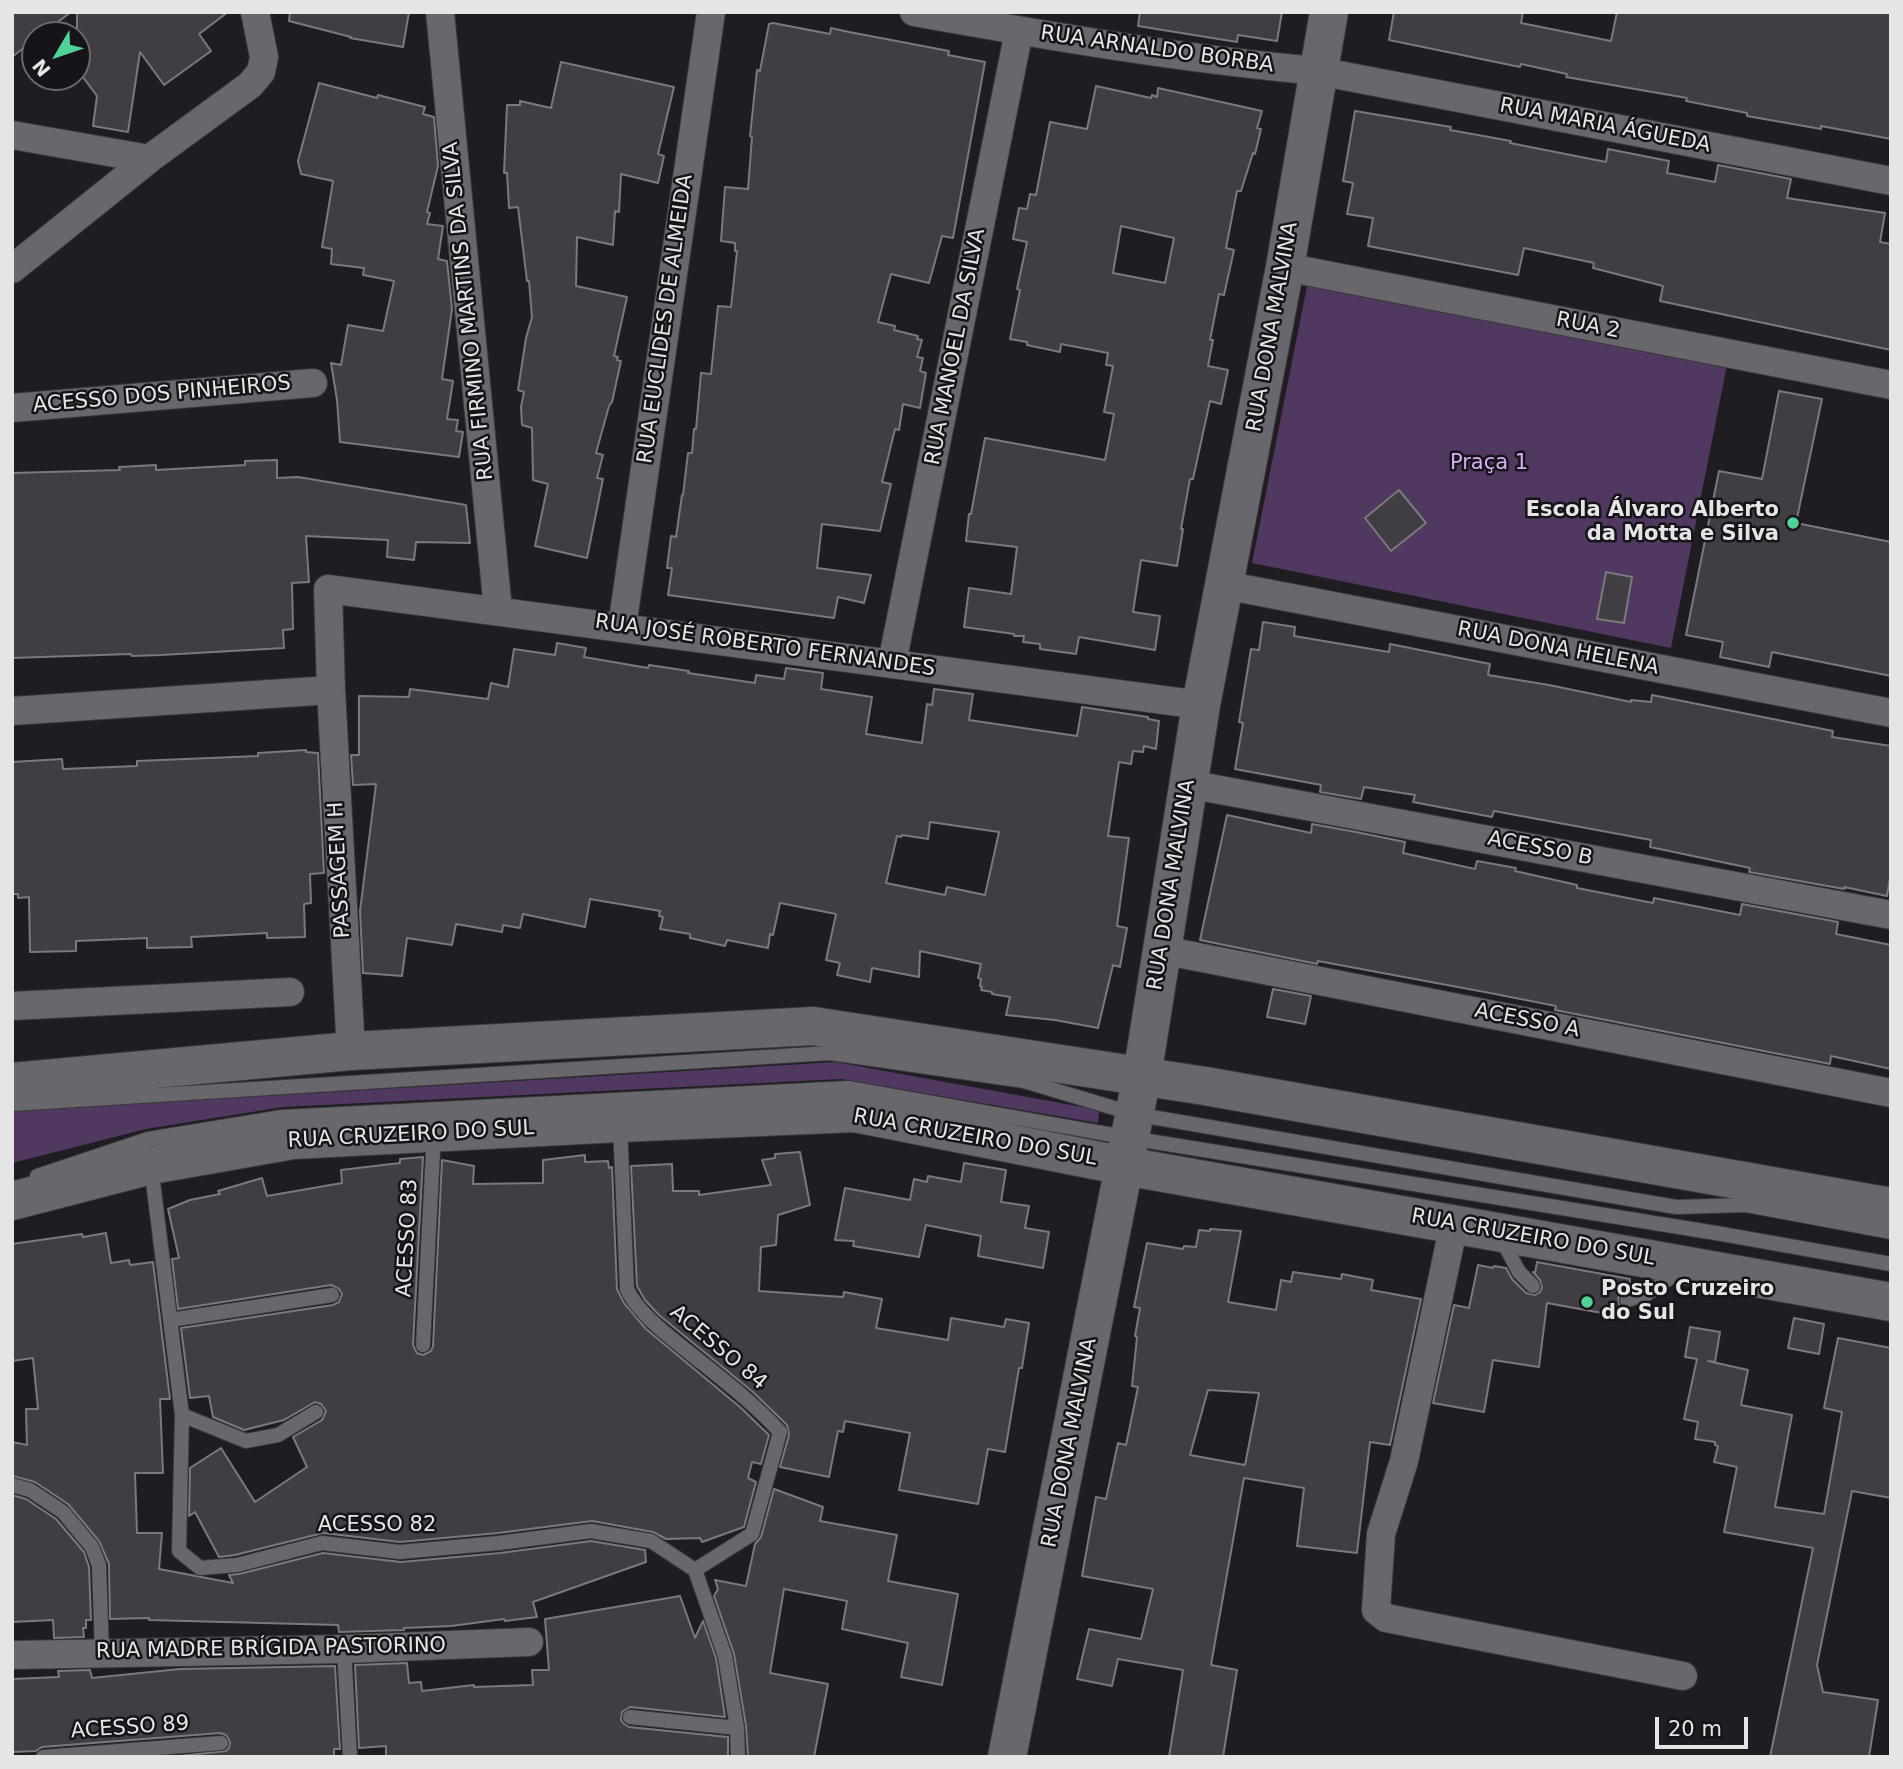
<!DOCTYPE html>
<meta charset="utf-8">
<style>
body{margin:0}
#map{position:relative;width:1903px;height:1769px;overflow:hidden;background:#1f1d21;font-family:"DejaVu Sans",sans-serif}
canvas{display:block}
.frame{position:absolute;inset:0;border:14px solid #e5e4e7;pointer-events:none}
.north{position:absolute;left:21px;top:21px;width:70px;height:70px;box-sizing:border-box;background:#161418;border:2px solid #69676b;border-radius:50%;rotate:231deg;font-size:19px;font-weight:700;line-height:28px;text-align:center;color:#e5e4e7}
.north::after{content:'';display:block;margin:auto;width:24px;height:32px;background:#51d397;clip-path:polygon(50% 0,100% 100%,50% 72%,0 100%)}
.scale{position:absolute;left:1655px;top:1717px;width:93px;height:32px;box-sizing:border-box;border:4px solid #e5e4e7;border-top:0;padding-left:9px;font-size:21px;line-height:24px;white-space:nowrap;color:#e5e4e7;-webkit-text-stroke:5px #161418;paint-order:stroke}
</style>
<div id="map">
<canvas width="1903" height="1769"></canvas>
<div class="frame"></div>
<div class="north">N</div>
<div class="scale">20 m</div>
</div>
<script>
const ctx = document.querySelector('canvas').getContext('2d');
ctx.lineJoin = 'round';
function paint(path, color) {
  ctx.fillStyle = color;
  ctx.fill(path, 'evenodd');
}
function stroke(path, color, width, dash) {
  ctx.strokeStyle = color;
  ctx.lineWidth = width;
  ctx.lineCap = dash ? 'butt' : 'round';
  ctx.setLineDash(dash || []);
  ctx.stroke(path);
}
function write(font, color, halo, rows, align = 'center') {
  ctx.font = font + ' "DejaVu Sans",sans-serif';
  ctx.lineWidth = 5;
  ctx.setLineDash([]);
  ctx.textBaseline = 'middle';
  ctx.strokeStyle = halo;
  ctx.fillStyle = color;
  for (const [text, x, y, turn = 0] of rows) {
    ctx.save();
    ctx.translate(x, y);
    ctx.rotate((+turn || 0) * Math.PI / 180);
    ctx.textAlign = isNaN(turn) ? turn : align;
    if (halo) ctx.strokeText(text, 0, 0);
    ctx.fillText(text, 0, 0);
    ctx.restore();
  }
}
paint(new Path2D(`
 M1308 281 1727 365 1671 648 1252 563Z
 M836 1062 1099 1110 1098 1123 841 1079 283 1107 146 1129 12 1163V1111Z`), '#503860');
const building = new Path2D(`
 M12 12H71L41 35H35V39L12 57Z
 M77 12H228L199 34 211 51 164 85 140 52 128 132 93 126 97 96 77 69Z
 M290 12H409L403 47 350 38 351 37 289 21Z
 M1140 12H1282L1277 41 1238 35 1237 42 1138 26Z
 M1394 12H1523L1521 23 1611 41 1617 12H1891V139L1821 126V129L1747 116V113L1686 101 1687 98 1566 77 1567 74 1521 64 1520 67 1389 40Z
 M773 23 830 34 831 28 849 32 949 51 948 55 985 62 953 238 942 236 929 283 891 274 878 322 895 326 894 330 918 336 917 339 922 340 917 357 923 358 920 371 926 373 920 408 903 404 899 430 895 429 882 482 891 484 880 531 822 524 817 568 871 575 864 603 838 597 834 618 668 595 672 568H667L671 536 676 537 682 495H683L688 453H692L694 429H696L701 373 711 374 718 306 731 307 737 251H735V243L721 241 725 187 748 189 752 137 750 136 757 70 760 71 769 24Z
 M561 62 674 87 658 154 664 156 658 183 621 174 619 212 615 211 613 245 577 237 576 286 627 297 614 356 618 357 617 360 621 361 612 402 609 406 596 453 603 455 597 478 603 479 587 558 535 546 548 484 533 480 532 428 522 425 521 407 524 392 518 390 526 338 532 317 529 281H527L518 207 509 208 507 173H504L507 105H520V101L551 108Z
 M319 83 377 98 378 95 425 107 423 114 434 117 438 166 427 212 430 213 427 224 443 226 438 259 447 261 452 309 442 379 453 381 447 419 458 420 456 431 463 432 459 457 340 442 337 400 331 363 341 365 348 325 383 331 394 281 363 275 364 268 331 264 332 249 322 247 333 181 301 174 298 161Z
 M1096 86 1151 98 1152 95 1157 97 1158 88 1262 111 1257 128 1261 129 1255 154 1253 153 1241 191H1237L1226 248 1234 250 1224 295 1219 294 1210 340H1213L1208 366 1228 370 1221 404 1210 401 1193 479H1190L1181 529H1183L1177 566 1141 560 1133 612 1160 616 1155 650 1079 637 1076 654 1040 649V644L1023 642 1024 636H1014V634L964 627 969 588 1011 594 1017 547 966 541 969 514H971L985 438 1105 460 1114 414 1104 412 1113 366 1106 365 1108 353 1061 344 1060 352 1027 345V342L1010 339 1020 290 1017 289 1027 242 1013 239 1019 208 1027 209 1030 194 1036 195 1050 122 1087 129ZM1121 226 1174 238 1165 283 1113 273Z
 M1355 111 1451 127 1450 130 1511 141 1510 143 1606 162 1608 149 1669 161 1667 173 1715 182 1718 165 1791 179 1787 198 1885 213 1880 242 1891 244V350L1660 301 1663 286 1593 268 1594 263 1524 248 1518 275 1368 246 1373 218 1347 214 1353 183 1343 181Z
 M1779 391 1822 399 1796 523 1891 542V676L1772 652 1769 667 1720 657 1723 642 1686 635 1719 471 1762 479Z
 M277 460V478L298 477 466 505 470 543 416 542 414 560 387 557 388 540 306 536 309 582 292 583 293 629 283 630 284 648 161 655 132 656 131 654 12 658V473L120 470 119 467 156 465V470L245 465V461Z
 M1399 490 1426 523 1391 551 1365 518Z
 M1606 572 1632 577 1624 623 1597 619Z
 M1263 622 1295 627 1294 636 1389 652 1390 644 1490 664 1488 675 1549 685 1631 702V700L1651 702 1652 695 1833 731 1832 737 1891 746V872L1887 896 1844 887V889L1749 872 1750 868 1650 847 1651 840 1494 811 1492 817 1413 802 1415 795 1364 787 1361 799 1320 792 1321 785 1235 769 1243 723 1239 722 1251 649 1259 650Z
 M557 643 586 648 584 657 648 668 649 665 689 671 688 673 755 683 756 675 784 679 786 668 823 673 821 689 872 697 866 734 922 743 927 704 932 705 934 689 973 694 969 720 1077 736 1082 707 1148 717V719L1159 721 1156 749 1144 746 1143 752 1133 751 1131 764 1119 762 1108 836 1129 838 1117 926 1127 928 1120 967 1113 965 1098 1028 1055 1020 1006 1015 1010 997 992 994V992L981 990 982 987 980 986 981 979 978 978 981 964 920 951 919 977 872 968 870 982 837 975 840 963 826 960 836 914 780 903 773 935 770 934 768 948 727 940 725 946 690 938V934L660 929 663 917 659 916 660 911 590 899 585 927 523 914 520 928 503 925 502 932 456 924 452 945 407 938 402 976 363 973 360 911 376 784 353 785 351 755H359V696L409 697 410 689 488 699 491 683 508 687 514 649 555 655ZM930 822 999 832 985 895 947 887 945 895 886 883 897 836 901 837 902 835 928 839Z
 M306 750V752L318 753 324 873 310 874 311 903 304 904 305 937 267 938V933L191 937 192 947 147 948V938L76 941V951L30 952 29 897 18 898V894H12V762L62 759 63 769 137 766V761L258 756V753Z
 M1227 815 1311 833 1312 824 1356 832 1405 842 1403 853 1475 869 1477 861 1516 868 1515 871 1577 885V888L1653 903 1654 898 1740 915 1742 904 1838 922 1836 934 1891 945V1069L1831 1056 1830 1064 1555 1010 1556 1006 1490 993 1318 961 1317 964 1200 940Z
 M1273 989 1311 996 1305 1024 1267 1017Z
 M800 1152 810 1205 778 1215 776 1245 761 1247 759 1291 843 1297 844 1292 882 1299 876 1328 948 1340 951 1318 1004 1327 1006 1319 1029 1323 1022 1368H1019L1005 1452 988 1449 978 1504 899 1490 910 1433 845 1421 843 1432 838 1431 829 1477 780 1467 789 1435 787 1425 753 1392 659 1315 645 1300 637 1286 631 1166 672 1164 673 1191H699V1195L771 1185 762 1160 775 1158V1154Z
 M585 1155V1162L608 1161 609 1168 612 1167 617 1289 624 1303 646 1329 740 1407 769 1435 761 1464 752 1462 748 1478 756 1482 744 1527 702 1542 700 1538 666 1539 653 1532 592 1521 498 1533 400 1542 323 1533 235 1555 219 1557 195 1512 189 1516 190 1468 221 1448 255 1502 307 1467 293 1437 322 1420 326 1411 321 1404 315 1402 284 1420 244 1430 213 1417 209 1396 190 1398 181 1328 333 1305 339 1302 342 1294 339 1289 331 1285 178 1309 172 1259 179 1258 168 1209 190 1200 220 1194 218 1191 262 1178 267 1196 342 1183 341 1170 400 1163V1159L423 1157 413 1345 417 1353 423 1355 431 1351 433 1346 442 1160 474 1166 473 1184 543 1183V1160Z
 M964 1163 1006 1170 1001 1202 1029 1206 1025 1228 1049 1232 1043 1268 978 1256 981 1236 926 1225 919 1257 853 1246 854 1241 835 1240 845 1188 910 1200 914 1179 927 1182 928 1176 961 1182Z
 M1210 1229 1241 1231 1228 1302 1276 1310 1281 1280 1291 1282 1293 1272 1341 1279 1342 1274 1373 1280 1371 1290 1421 1299 1390 1445 1370 1442 1357 1553 1297 1546 1304 1488 1244 1478 1211 1665 1237 1670 1223 1757H1169L1183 1670 1118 1659 1112 1686 1077 1679 1089 1629 1141 1639 1153 1589 1082 1576 1096 1497 1106 1499 1118 1443 1126 1445 1138 1387 1132 1386 1137 1337 1135 1336 1140 1308 1134 1307 1147 1243 1183 1249 1184 1246 1196 1247 1199 1230 1210 1231ZM1208 1390 1259 1393 1245 1465 1190 1455Z
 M106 1233 111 1263 129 1260 130 1265 153 1262 170 1399H160L163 1473H135L137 1533H162L159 1569 233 1583 229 1575 239 1574 323 1553 401 1562 500 1553 591 1541 645 1550 646 1562 533 1602 537 1617 505 1621 504 1619 451 1626 404 1628V1630L339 1632 338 1625 149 1620V1618L110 1619 109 1564 99 1541 68 1504 35 1482 12 1476V1442L27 1445 26 1409H38L33 1358 12 1361V1244L82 1234 83 1237Z
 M1537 1262 1630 1279 1629 1289 1621 1293 1618 1298 1620 1306 1625 1309 1624 1317 1547 1303 1539 1367 1493 1360 1484 1412 1433 1403 1454 1305 1469 1308 1478 1265 1493 1268 1494 1266 1506 1268 1512 1279 1526 1293 1535 1295 1540 1292 1542 1288 1540 1280 1533 1272 1535 1273Z
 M1794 1318 1824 1324 1819 1354 1788 1348Z
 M1690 1327 1720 1332 1715 1362 1708 1361 1748 1370 1741 1405 1792 1415 1775 1507 1824 1514 1842 1412 1824 1408 1838 1338 1891 1348V1498L1852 1491 1817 1665 1823 1692 1878 1700 1869 1757H1770L1813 1548 1724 1532 1737 1467 1714 1462 1718 1446 1715 1445V1442L1695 1439 1698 1422 1684 1419 1697 1359 1685 1357Z
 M774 1489 823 1507 820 1521 897 1535 888 1581 958 1594 942 1685 901 1677 908 1643 842 1629 847 1601 784 1589 770 1673 828 1684 814 1757H748L746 1726 734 1654 714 1596 718 1589 715 1580 746 1586 755 1544 761 1537Z
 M12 1495 26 1499 56 1519 84 1552 89 1567 91 1620H86V1628H83L84 1637 54 1638 53 1620 12 1622Z
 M680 1596 695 1638 703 1621 716 1658 725 1717 630 1707 622 1712 621 1720 624 1724 629 1727 728 1737V1757H386V1746L359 1748 355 1665 407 1663 409 1683 421 1682 422 1691 474 1685V1687L533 1685 532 1670H549L545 1619Z
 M335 1666 340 1749H334V1757H169L226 1751 229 1748 230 1742 226 1735 220 1733 42 1747 36 1751 12 1752V1679L59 1677 58 1671 90 1670 92 1678 180 1669Z`);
paint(building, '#413e43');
stroke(building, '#7b787e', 2);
const lane = new Path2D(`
 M12 1104 830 1053 1024 1081 1134 1114 1676 1207 1746 1205 1891 1232
 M620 1125 627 1289C637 1312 666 1334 686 1350 718 1376 752 1401 780 1432L752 1534 695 1570
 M151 1166 182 1415 179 1551 200 1568 237 1565 322 1543 400 1552 499 1543 591 1531 651 1541 695 1570 725 1656 737 1728 738 1757
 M37 1176 148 1139 282 1117 848 1088 1130 1138 1716 1233 1891 1264
 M1501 1238 1519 1272 1533 1286
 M1627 1300 1647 1294 1678 1272
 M170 1320 332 1295
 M423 1345 434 1133
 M182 1415 246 1441 278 1435 316 1412
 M12 1485 30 1490 63 1512 92 1547 99 1565 102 1652
 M344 1649 350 1757
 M630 1717 737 1728
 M43 1757 221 1743`);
const street = new Path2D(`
 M440 12 498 610
 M914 12C1048 36 1183 59 1318 71L1891 181
 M12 135 149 159
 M1285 267 1891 385
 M12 269 149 159 250 85 261 72 264 57 255 12
 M12 408 313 383
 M1224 585 1891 713
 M622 627 711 12
 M892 663 1019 31
 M12 711 331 690
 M1188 784 1891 915
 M1162 950 1891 1093
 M12 1006 290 992
 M351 1051 331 690 328 589 1201 705
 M1454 1224 1404 1461 1381 1534 1376 1610 1386 1618 1683 1676
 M12 1655 344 1649 529 1642`);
const secondary = new Path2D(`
 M12 1082 351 1051 813 1026 1205 1086 1891 1207
 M12 1201 151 1165 293 1140 620 1123 855 1113 1125 1166 1891 1302
 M1007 1757 1142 1076 1201 705 1285 267 1329 12`);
stroke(lane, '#39383b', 16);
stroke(street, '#39383b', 30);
stroke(secondary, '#39383b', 40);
stroke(lane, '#6a676c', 14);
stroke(street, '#6a676c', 28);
stroke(secondary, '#6a676c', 38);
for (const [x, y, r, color] of [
 [1793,523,7,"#51d397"],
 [1587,1302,7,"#51d397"]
]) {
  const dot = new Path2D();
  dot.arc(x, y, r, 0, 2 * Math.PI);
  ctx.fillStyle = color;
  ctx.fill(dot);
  stroke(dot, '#161418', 2.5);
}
write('21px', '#e5e4e7', '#161418', [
 ["RUA ARNALDO BORBA",1157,50,8],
 ["RUA MARIA ÁGUEDA",1605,126,11],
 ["RUA FIRMINO MARTINS DA SILVA",469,311,-96],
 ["RUA EUCLIDES DE ALMEIDA",666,319,-82],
 ["RUA 2",1588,326,11],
 ["RUA DONA MALVINA",1273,327,-80],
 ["RUA MANOEL DA SILVA",956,347,-79],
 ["ACESSO DOS PINHEIROS",162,395,-5],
 ["RUA JOSÉ ROBERTO FERNANDES",765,646,8],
 ["RUA DONA HELENA",1558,649,11],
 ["ACESSO B",1540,849,11],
 ["PASSAGEM H",340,870,-93],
 ["RUA DONA MALVINA",1172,885,-81],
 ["ACESSO A",1527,1021,11],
 ["RUA CRUZEIRO DO SUL",411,1135,-3],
 ["RUA CRUZEIRO DO SUL",975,1138,10],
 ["ACESSO 83",408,1238,-87],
 ["RUA CRUZEIRO DO SUL",1533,1238,10],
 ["ACESSO 84",718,1348,40],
 ["RUA DONA MALVINA",1070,1443,-79],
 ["ACESSO 82",377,1526],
 ["RUA MADRE BRÍGIDA PASTORINO",271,1649,-1],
 ["ACESSO 89",130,1728,-4]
]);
write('21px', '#d7adf7', '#161418', [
 ["Praça 1",1489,464]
]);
write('bold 21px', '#e5e4e7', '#161418', [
 ["Escola Álvaro Alberto",1779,511],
 ["da Motta e Silva",1779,535],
 ["Posto Cruzeiro",1601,1290,"left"],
 ["do Sul",1601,1314,"left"]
], 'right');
</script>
